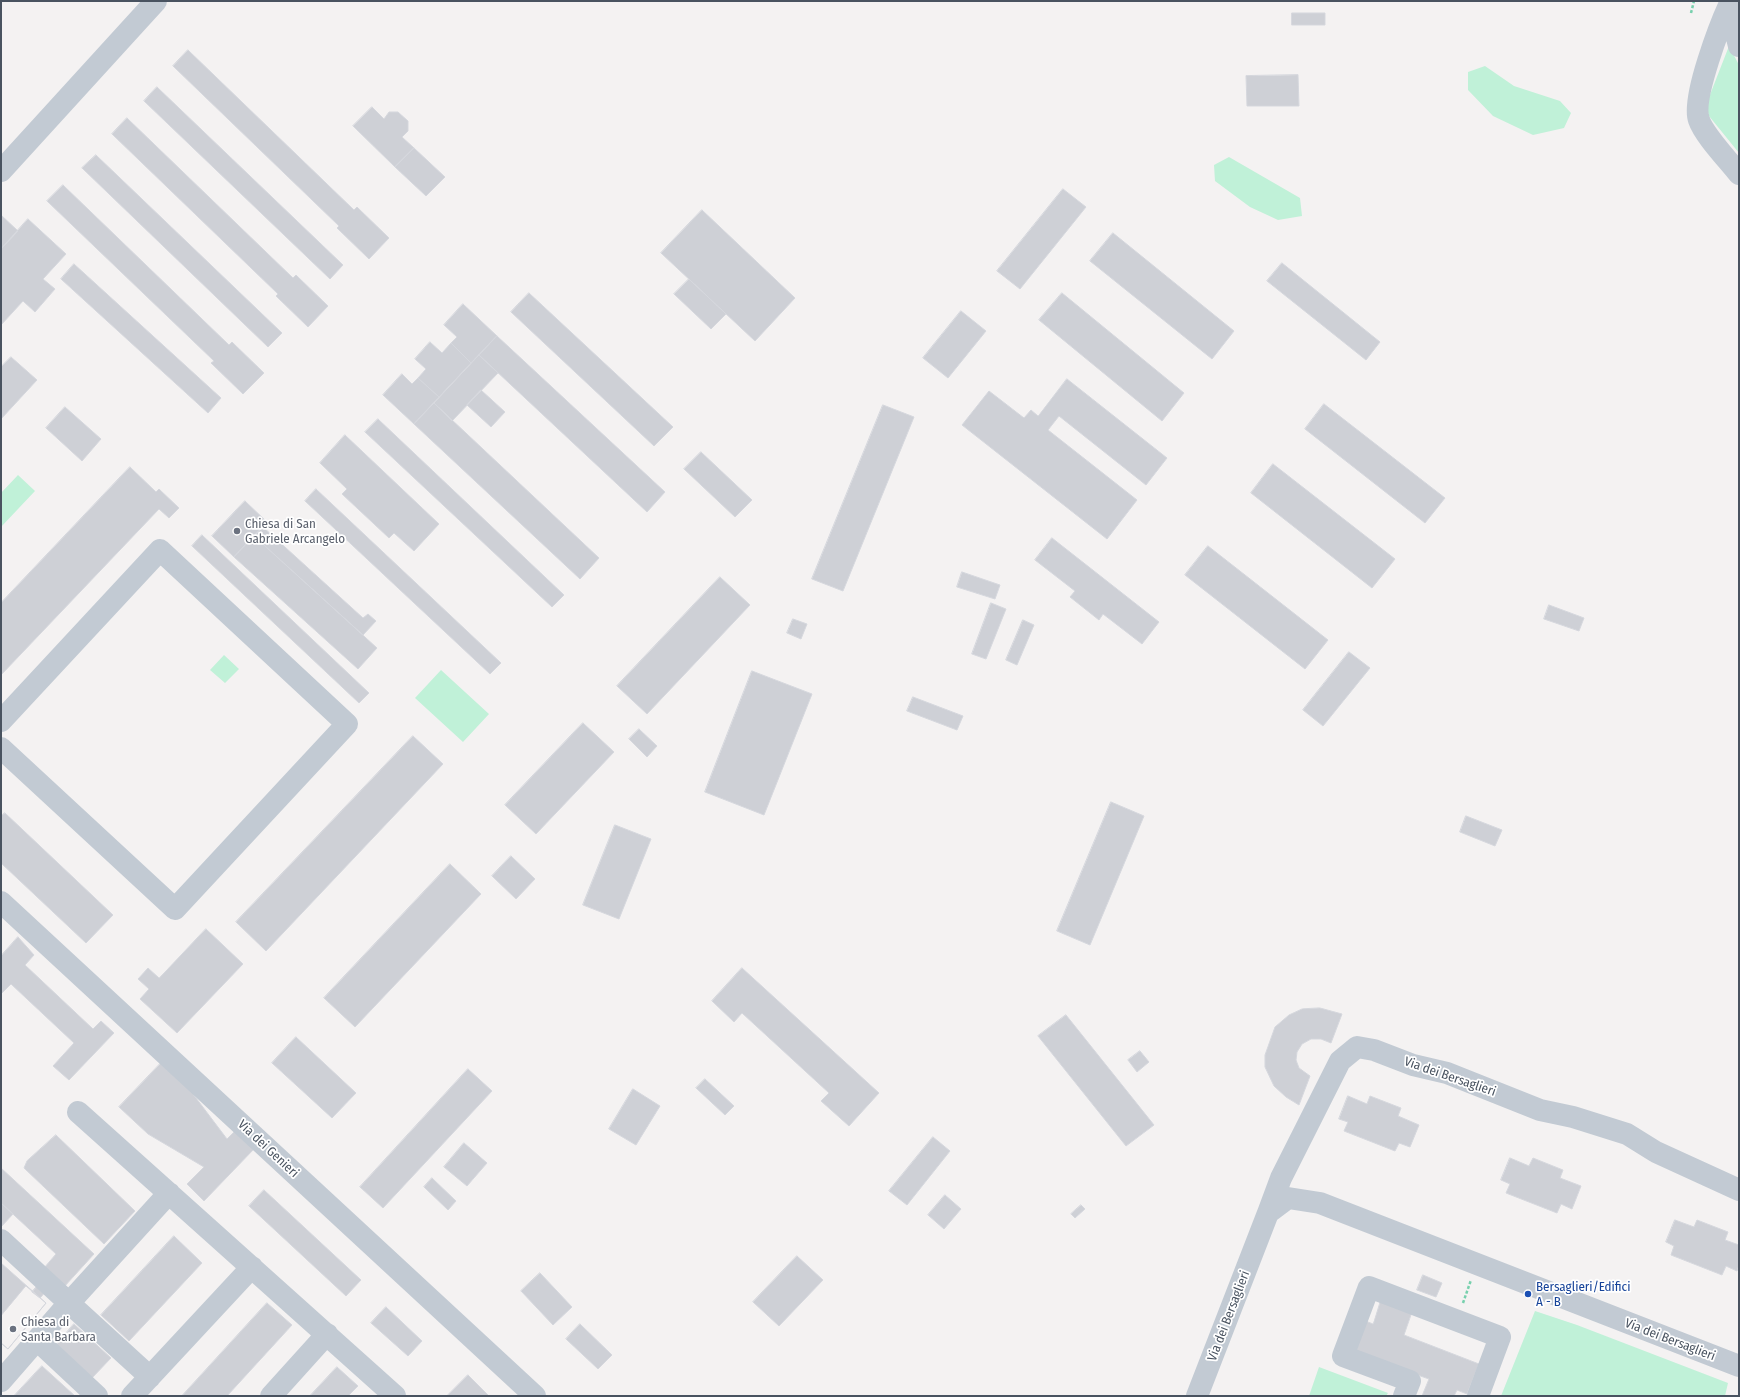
<!DOCTYPE html>
<style>
body{margin:0}
#map{position:relative;width:1740px;height:1397px;overflow:hidden;background:#f4f2f2;font-family:"Fira Sans Condensed",sans-serif}
canvas{display:block}
.frame{position:absolute;inset:0;border:2px solid #495360;pointer-events:none}
</style>
<div id="map">
<canvas width="1740" height="1397"></canvas>
<div class="frame"></div>
</div>
<script>
const ctx = document.querySelector('canvas').getContext('2d');
ctx.lineJoin = 'round';
function paint(path, color) {
  ctx.fillStyle = color;
  ctx.fill(path, 'evenodd');
}
function stroke(path, color, width, dash) {
  ctx.strokeStyle = color;
  ctx.lineWidth = width;
  ctx.lineCap = dash ? 'butt' : 'round';
  ctx.setLineDash(dash || []);
  ctx.stroke(path);
}
function write(font, color, halo, rows, align = 'center') {
  ctx.font = font + ' "Fira Sans Condensed",sans-serif';
  ctx.lineWidth = 3.5;
  ctx.setLineDash([]);
  ctx.textBaseline = 'middle';
  ctx.strokeStyle = halo;
  ctx.fillStyle = color;
  for (const [text, x, y, turn = 0] of rows) {
    ctx.save();
    ctx.translate(x, y);
    ctx.rotate((+turn || 0) * Math.PI / 180);
    ctx.textAlign = isNaN(turn) ? turn : align;
    if (halo) ctx.strokeText(text, 0, 0);
    ctx.fillText(text, 0, 0);
    ctx.restore();
  }
}
paint(new Path2D(`
 M1729 46 1739 65V153L1709 116 1706 105Z
 M1485 66 1514 86 1560 101 1571 113 1564 128 1533 135 1493 116 1468 90V72Z
 M1229 157 1300 198 1302 216 1278 220 1250 207 1215 181 1214 165Z
 M18 475 35 491 1 527V493Z
 M224 655 239 669 225 683 210 670Z
 M441 670 489 714 463 742 415 698Z
 M1535 1311 1577 1325 1728 1383 1725 1396H1501Z
 M1319 1367 1388 1393 1386 1396H1309Z`), '#c0f1d8');
const building = new Path2D(`
 M1292 13H1325V25H1292Z
 M188 50 354 210 357 207 389 238 369 259 337 228 339 226 173 66Z
 M1298 75 1299 106H1247L1246 76Z
 M157 87 343 265 330 279 144 101Z
 M372 107 384 119 389 112H398L408 121V131L402 137 414 148 395 167 353 126Z
 M127 118 293 278 296 275 328 306 308 327 276 296 278 294 112 134Z
 M414 148 445 177 426 196 395 167Z
 M96 155 282 333 268 347 82 168Z
 M63 185 229 345 232 342 264 373 243 394 211 363 214 361 47 201Z
 M1063 189 1086 207 1020 289 997 271Z
 M702 210 795 298 755 341 661 253Z
 M1 215 18 231 1 249Z
 M28 219 66 254 43 279 55 289 35 312 23 301 1 325V249Z
 M1113 233 1234 331 1212 359 1090 261Z
 M1282 263 1380 342 1366 360 1267 281Z
 M74 264 221 398 208 413 61 279Z
 M689 279 726 314 711 329 674 294Z
 M529 293 673 427 654 446 511 312Z
 M1062 293 1184 393 1162 421 1039 320Z
 M463 304 497 336 471 363 451 343 457 337 444 325Z
 M961 311 986 331 948 378 923 358Z
 M497 336 665 492 647 512 479 355Z
 M430 342 442 353 451 343 471 363 439 397 418 378 426 369 415 359Z
 M479 355 498 373 452 421 434 403Z
 M11 357 37 380 1 419V367Z
 M402 374 412 384 418 378 439 397 414 424 383 395Z
 M1067 379 1167 458 1146 485 1059 416 1048 430 1137 500 1107 539 962 425 989 391 1024 418 1031 410 1038 416Z
 M481 390 505 412 491 427 467 405Z
 M434 403 599 558 580 579 414 424Z
 M1324 404 1445 498 1425 523 1305 429Z
 M883 405 914 417 843 591 812 579Z
 M65 407 101 439 82 461 46 428Z
 M378 419 564 595 552 607 365 432Z
 M345 435 439 524 414 551 394 533 389 538 342 494 347 489 320 463Z
 M701 452 752 500 735 517 684 469Z
 M1273 464 1395 559 1372 588 1251 493Z
 M130 467 156 492 159 489 179 508 169 518 159 509 1 675V603Z
 M316 489 501 663 490 674 305 501Z
 M245 501 267 522 234 557 212 536Z
 M263 527 363 618 368 614 376 621 363 635 254 536Z
 M202 535 369 693 359 703 192 546Z
 M254 536 377 648 358 669 234 557Z
 M1052 538 1159 622 1142 644 1103 614 1099 620 1070 597 1075 591 1035 560Z
 M1208 546 1328 640 1305 669 1185 575Z
 M962 572 1000 585 995 599 957 587Z
 M720 577 750 605 647 714 617 686Z
 M991 603 1006 609 986 659 972 654Z
 M1549 605 1584 618 1579 631 1544 619Z
 M793 619 807 624 801 639 787 633Z
 M1023 620 1034 625 1017 665 1006 660Z
 M1349 652 1370 668 1323 726 1303 710Z
 M752 671 812 694 764 815 705 792Z
 M913 697 963 716 957 730 907 711Z
 M583 723 614 752 536 834 505 805Z
 M639 729 657 746 647 757 629 739Z
 M413 736 443 764 266 951 236 922Z
 M1111 802 1144 816 1090 945 1057 931Z
 M5 813 113 915 86 943 1 863V816Z
 M1466 816 1502 830 1495 846 1460 832Z
 M615 825 651 839 619 919 583 905Z
 M511 856 535 879 516 899 492 876Z
 M450 864 481 894 355 1027 324 998Z
 M206 929 243 964 177 1033 140 999 149 989 138 979 148 968 159 978Z
 M18 937 34 955 25 965 93 1029 101 1021 114 1033 69 1080 53 1066 74 1043 11 984 1 994V956Z
 M742 968 879 1093 849 1126 821 1101 829 1093 742 1013 734 1022 712 1001Z
 M1320 1008 1342 1014 1331 1043 1321 1039H1311L1302 1044 1297 1052 1296 1060 1299 1068 1310 1076 1299 1105 1286 1097 1274 1086 1265 1067V1055L1275 1027 1289 1015 1302 1009Z
 M1066 1015 1154 1125 1126 1146 1038 1036Z
 M296 1037 356 1093 332 1118 272 1063Z
 M1140 1051 1149 1062 1137 1072 1128 1060Z
 M161 1063 190 1090 227 1139 235 1131 254 1149 204 1201 187 1184 204 1167 148 1134 119 1107Z
 M468 1069 492 1091 383 1208 360 1187Z
 M705 1079 734 1106 725 1115 696 1088Z
 M633 1089 660 1106 636 1145 609 1129Z
 M1348 1096 1367 1104 1370 1096 1401 1108 1398 1116 1419 1125 1410 1147 1399 1143 1395 1151 1344 1131 1348 1122 1339 1119Z
 M56 1135 135 1211 104 1244 24 1168 27 1161Z
 M933 1137 950 1151 907 1205 889 1191Z
 M464 1143 487 1163 467 1186 444 1167Z
 M1510 1158 1529 1166 1533 1158 1563 1170 1560 1178 1581 1186 1572 1209 1561 1204 1557 1213 1506 1193 1510 1184 1501 1180Z
 M1 1168 94 1254 64 1287 44 1268 56 1254 1 1203Z
 M432 1178 456 1201 448 1210 424 1187Z
 M264 1190 361 1280 346 1296 249 1206Z
 M945 1195 961 1209 944 1229 928 1215Z
 M1 1203 13 1214 1 1227Z
 M1081 1205 1085 1209 1075 1218 1071 1214Z
 M1675 1220 1694 1227 1697 1220 1728 1232 1725 1240 1739 1245V1265L1737 1271 1726 1266 1722 1275 1671 1255 1674 1246 1666 1242Z
 M174 1236 202 1263 129 1341 101 1315Z
 M797 1256 823 1280 779 1326 753 1302Z
 M1 1263 46 1303 8 1349 1 1343Z
 M49 1273 56 1280 40 1298 32 1292Z
 M540 1273 572 1307 553 1325 521 1291Z
 M1423 1275 1442 1283 1436 1297 1417 1290Z
 M26 1286 46 1303 8 1349 1 1343V1316Z
 M1382 1297 1413 1309 1404 1335 1479 1364 1467 1394 1457 1390 1454 1396H1422L1429 1379 1352 1352 1363 1320 1373 1324Z
 M267 1303 292 1325 227 1396H182Z
 M386 1307 422 1341 408 1356 371 1323Z
 M74 1324 111 1358 92 1378 56 1345Z
 M580 1324 612 1355 598 1369 566 1339Z
 M42 1366 75 1396H14Z
 M337 1367 358 1386 348 1396H310Z
 M468 1375 489 1396H447Z`);
paint(building, '#ced0d6');
stroke(building, '#d5d7dd', 1);
stroke(new Path2D(`
 M1691 13 1694 1
 M1463 1303 1471 1280`), '#77d0ad', 2.5, [3, 2]);
stroke(new Path2D(`
 M1731 1C1721 22 1691 99 1699 120 1704 135 1728 160 1739 174
 M1735 4 1734 26 1739 46
 M1 171 156 1
 M1 721 160 550 347 724 175 909 1 748
 M1 902 535 1396
 M78 1112 395 1396
 M1268 1213 1281 1178 1340 1061 1357 1047 1374 1050 1413 1065 1447 1073 1540 1110 1573 1117 1627 1134 1656 1152 1739 1190
 M1 1240 69 1303 169 1193
 M37 1340 97 1396
 M1 1381 69 1303 150 1377
 M132 1396 252 1267
 M271 1396 327 1334
 M1197 1396 1268 1213 1288 1198 1320 1203 1739 1366
 M1404 1396 1410 1381 1343 1356 1369 1287 1500 1337 1478 1396`), '#c2cad3', 22);
for (const [x, y, r, color] of [
 [237,531,4,"#6b7280"],
 [1528,1294,4,"#1a4fb4"],
 [13,1329,4,"#6b7280"]
]) {
  const dot = new Path2D();
  dot.arc(x, y, r, 0, 2 * Math.PI);
  ctx.fillStyle = color;
  ctx.fill(dot);
  stroke(dot, '#fff', 1.5);
}
write('13px', '#5b616d', '#fff', [
 ["Chiesa di San",245,524],
 ["Gabriele Arcangelo",245,539],
 ["Chiesa di",21,1322],
 ["Santa Barbara",21,1337]
], 'left');
write('13px', '#495360', '#fff', [
 ["Via dei Bersaglieri",1450,1077,19],
 ["Via dei Genieri",268,1149,43],
 ["Via dei Bersaglieri",1229,1316,-69],
 ["Via dei Bersaglieri",1670,1340,21]
]);
write('13px', '#164399', '#fff', [
 ["Bersaglieri/Edifici",1536,1287],
 ["A - B",1536,1302]
], 'left');
</script>
